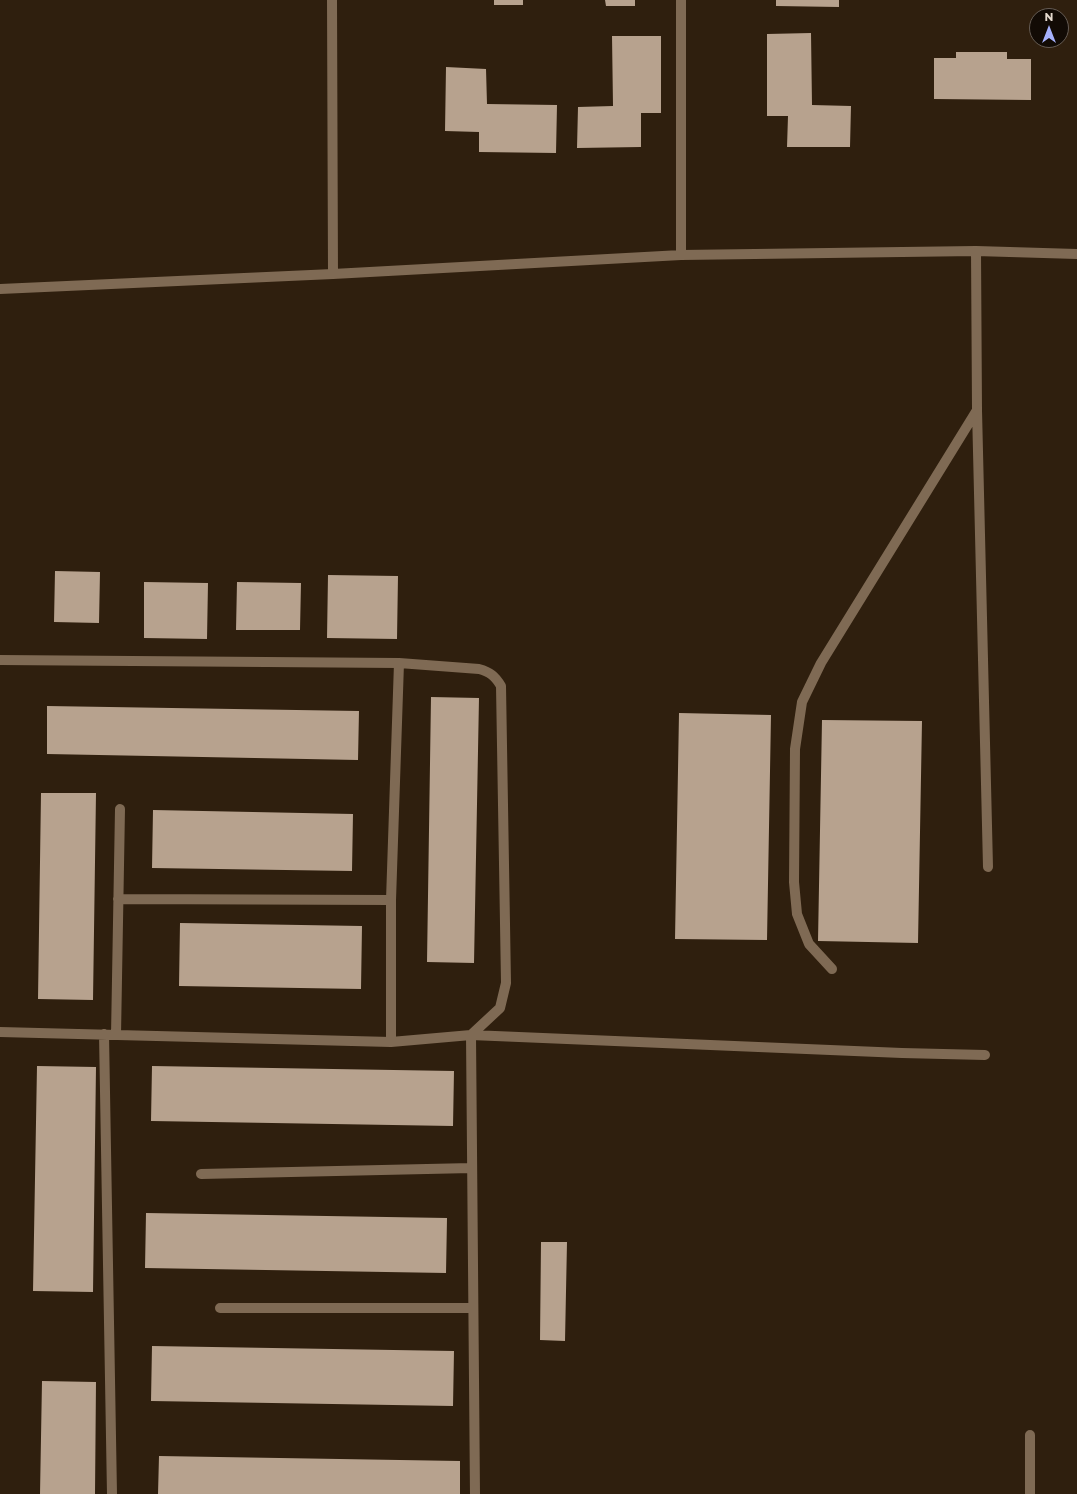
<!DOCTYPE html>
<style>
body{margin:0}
#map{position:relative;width:1077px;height:1494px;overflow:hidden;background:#2f1f0e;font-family:Montserrat,sans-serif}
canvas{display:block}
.north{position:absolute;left:1029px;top:8px;width:40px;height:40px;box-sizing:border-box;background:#120b05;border:1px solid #665d55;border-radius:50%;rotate:0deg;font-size:11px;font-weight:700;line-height:16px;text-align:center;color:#e4d9ce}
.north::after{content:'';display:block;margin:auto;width:14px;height:18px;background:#a6b1fc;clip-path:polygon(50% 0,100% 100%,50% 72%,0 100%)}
</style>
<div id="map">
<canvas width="1077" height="1494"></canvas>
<div class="north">N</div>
</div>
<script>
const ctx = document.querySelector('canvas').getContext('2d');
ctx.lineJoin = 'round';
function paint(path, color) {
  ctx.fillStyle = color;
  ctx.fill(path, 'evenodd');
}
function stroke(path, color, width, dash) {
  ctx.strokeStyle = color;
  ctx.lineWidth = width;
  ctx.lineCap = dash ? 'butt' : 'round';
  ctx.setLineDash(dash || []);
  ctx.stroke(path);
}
paint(new Path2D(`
 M494 0H523V5H494Z
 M605 0H635V6H606Z
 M776 0H839V7L776 6Z
 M811 33 812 105 851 106 850 147H787L788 116H767V34Z
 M612 36H661V113H641V147L577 148 578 107 613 106Z
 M956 52H1007V59H1031V100L934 99V58H956Z
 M446 67 486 69 487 104 557 105 556 153 479 152V132L445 131Z
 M55 571 100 572 99 623 54 622Z
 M328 575 398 576 397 639 327 638Z
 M144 582 208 583 207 639 144 638Z
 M237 582 301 583 300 630H236Z
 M431 697 479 698 474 963 427 962Z
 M47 706 359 711 358 760 47 754Z
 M679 713 771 715 767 940 675 939Z
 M822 720 922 721 918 943 818 941Z
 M41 793H96L93 1000 38 999Z
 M153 810 353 814 352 871 152 868Z
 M180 923 362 926 361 989 179 986Z
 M37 1066 96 1067 93 1292 33 1291Z
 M152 1066 454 1071 453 1126 151 1121Z
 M146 1213 447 1218 446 1273 145 1268Z
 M541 1242H567L565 1341 540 1340Z
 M152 1346 454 1351 453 1406 151 1401Z
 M42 1381 96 1382 95 1494H40Z
 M159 1456 460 1461V1494H158Z`), '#b7a28e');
stroke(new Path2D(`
 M332 0 333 274 681 255 976 251 1077 254
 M976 251 977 410 988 867
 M681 255V0
 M0 289 333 274
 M0 660 399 663 391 900V1042
 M399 663 479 669C490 672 495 676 501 686L506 983 500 1008 471 1035 475 1494
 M118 899 391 900
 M832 969 809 944 797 914 794 882 795 749 802 702 821 663 977 410
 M0 1032 391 1042 471 1035 902 1053 985 1055
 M104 1034 112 1494
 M116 1035 120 809
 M201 1174 472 1168
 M220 1308H473
 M1030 1494V1435`), '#7f6a54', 10);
</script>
